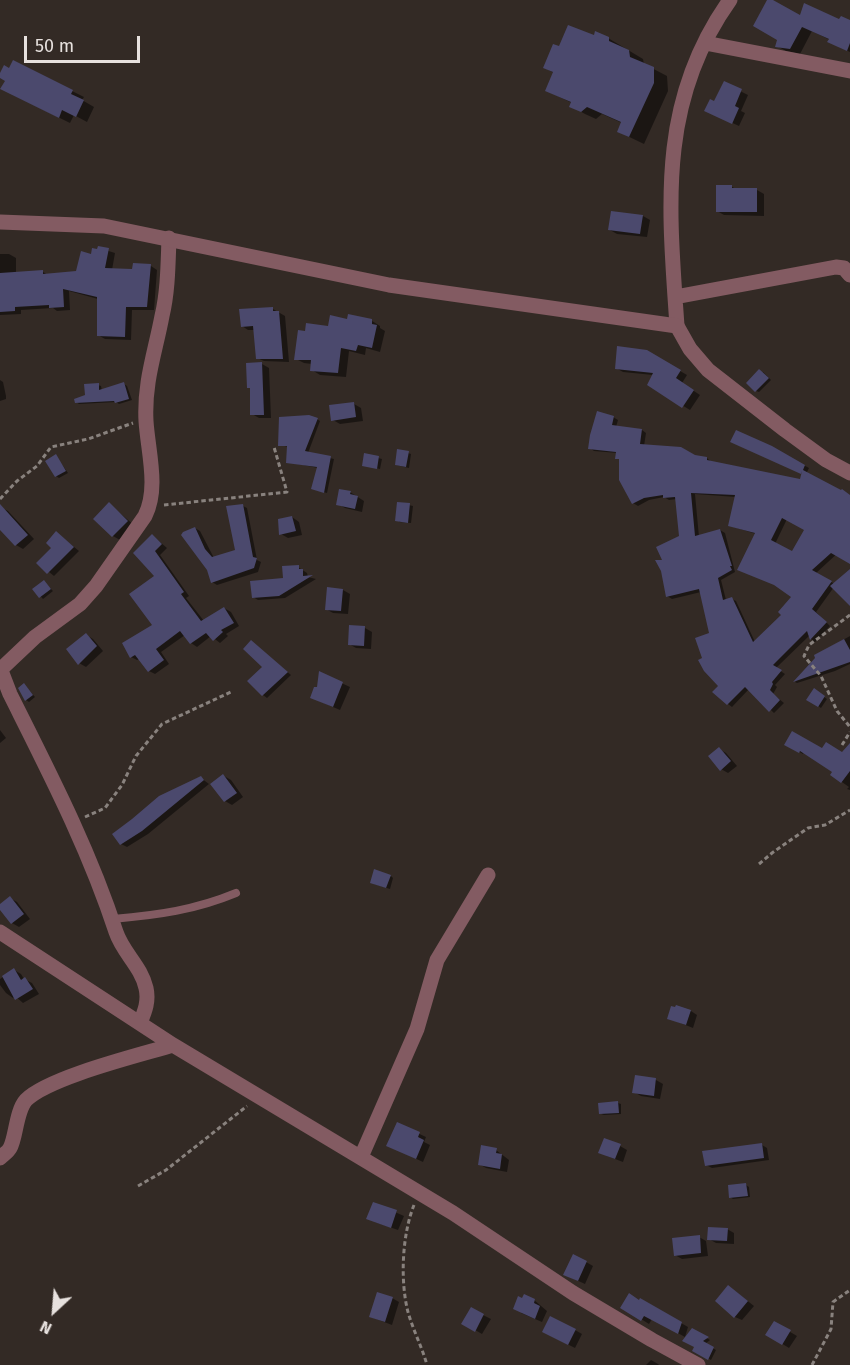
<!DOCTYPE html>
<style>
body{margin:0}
#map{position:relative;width:850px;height:1365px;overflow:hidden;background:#332a25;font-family:"Fira Sans",sans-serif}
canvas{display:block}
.north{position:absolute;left:24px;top:1281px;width:60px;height:60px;-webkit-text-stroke:4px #332a25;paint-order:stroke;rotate:206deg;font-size:16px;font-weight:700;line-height:24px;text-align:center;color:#e7e1de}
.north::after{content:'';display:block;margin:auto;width:21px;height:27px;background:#e7e1de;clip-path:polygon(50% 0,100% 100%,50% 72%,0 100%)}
.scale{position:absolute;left:24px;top:36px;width:116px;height:27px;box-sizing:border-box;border:3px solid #e7e1de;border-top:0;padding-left:8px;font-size:18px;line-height:21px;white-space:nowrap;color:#e7e1de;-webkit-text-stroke:4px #332a25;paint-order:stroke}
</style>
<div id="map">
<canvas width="850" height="1365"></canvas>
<div class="north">N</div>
<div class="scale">50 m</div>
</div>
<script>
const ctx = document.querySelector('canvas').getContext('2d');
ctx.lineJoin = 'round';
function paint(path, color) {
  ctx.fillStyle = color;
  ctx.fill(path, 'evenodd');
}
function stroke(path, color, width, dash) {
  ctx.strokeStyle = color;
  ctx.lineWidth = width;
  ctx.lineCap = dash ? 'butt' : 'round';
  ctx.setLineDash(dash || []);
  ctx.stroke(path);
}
paint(new Path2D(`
 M768 0 801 17 850 21V52L839 47 830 40 812 31 800 54 786 51 777 46 779 39Z
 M594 37 608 38 643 59 644 64 667 76 668 91 644 144 619 132 622 123 602 114 596 119 585 114 571 106 572 103 547 91 554 73 545 68 560 48Z
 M14 62 84 97 82 100 94 107 87 122 74 115 70 123 13 95 6 80 0 76 10 70Z
 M724 83 748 95 741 111 745 113 739 126 713 114 715 103Z
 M731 186 737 190H757L764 194V216L724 215 717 211Z
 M643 216 650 220 647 237 617 234 610 230Z
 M99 248 115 253 112 270 134 271V265L151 266 157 270 154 310H132L131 340 105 339 98 335V299L69 291 70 310 57 311 53 308 21 310V314L0 315V254H9L16 258V273L43 272 48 275 77 272 98 251Z
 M273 309 285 316 289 362 264 361 257 358 254 330H248L242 326Z
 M348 320 372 321 380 326V328L385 331 380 352 366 348 365 355 349 351 346 377 320 375 312 370V364L304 363 296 359 307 333Z
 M646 351 687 375 682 383 700 395 690 410 649 385 653 375 623 372 616 368Z
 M262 364 269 368 271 418H259L252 414Z
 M763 372 771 380 759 392 756 391Z
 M0 380 3 382 6 396V399L0 401Z
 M124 384 127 386 132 400 119 404 116 402 79 404 76 402 87 396 98 385 101 386 102 391Z
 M354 404 361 408 363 421 340 424 333 420Z
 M613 417 618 420 616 427 642 430 646 433 644 446 707 458 711 462 801 480 803 474 736 444 771 447 809 468 806 474 850 496V506L840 551 815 574 835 584 850 571V603L834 587 816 612 830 626 815 642 811 639 810 635 776 668 785 674 775 685 777 687 773 694 784 703 774 713 749 689 732 707 728 704 704 659 710 634 701 592 672 599 667 596 664 561 681 537 677 499 669 500 664 497 649 500 638 506 633 503 618 453 594 451 590 448ZM695 494 736 497 734 527 756 534 794 597 783 615 755 642 736 601 732 599 726 600 721 580 735 572 725 533 720 530 699 537ZM787 519 806 529 793 553 775 544Z
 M317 419 320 421 308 453 334 459 327 493 316 490 318 468 288 462 289 447 280 445Z
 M408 453 411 454 409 468 396 465Z
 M366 455 382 459 380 469 364 465Z
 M56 456 68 473 59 478 56 476Z
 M350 492 364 501 362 512 345 508 338 504Z
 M399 503 413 506 411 523 399 522Z
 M109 504 134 525 120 540 113 536Z
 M243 506 247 508 257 560 261 562 258 572 217 585 212 582 195 528 200 531 214 558 237 551Z
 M0 507 8 511 34 539 23 549 16 545 0 528Z
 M292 517 299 522 302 535 288 538 281 534Z
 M57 533 79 551 54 576 38 563 53 548Z
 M153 536 167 548 160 555 189 596 186 598 204 621 224 608 231 612 239 626 226 634 228 636 220 643 211 636 197 647 191 643 185 635 161 652 169 664 155 674 149 671 140 659 137 660 131 657 154 626 156 576Z
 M298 567 307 573 308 577 316 579 285 598 258 600 253 597 284 580Z
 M44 582 53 591 43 599 34 589Z
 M328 589 343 590 350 594 348 614 333 613 326 609Z
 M365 628 372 632 371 649 356 648 349 644Z
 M86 635 93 639 103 651 86 667 79 663Z
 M850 636V664L835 671 797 683 795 682 816 658V655Z
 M252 642 291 675 267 698 263 695 264 667Z
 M320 673 350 687 340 710 319 701Z
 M24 685 35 697 29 702 26 700Z
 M814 690 827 699 821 708 808 699Z
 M0 730 6 738 0 743Z
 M786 744 843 754 850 746V790L847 789 849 787 832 775 835 771 804 752 803 754Z
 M719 749 726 753 737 766 728 773 721 769Z
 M224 776 231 780 243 797 232 805 225 801Z
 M201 778 209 784 148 834 127 847 121 844Z
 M391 876 393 878 390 889 374 884Z
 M10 898 17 902 30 919 19 927 12 923 0 907Z
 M14 970 21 974 24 979 32 983 39 994 23 1003 15 996 13 998 6 993 0 985V979Z
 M691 1011 697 1015 693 1028 668 1018Z
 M656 1080 663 1084 660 1099 641 1096 634 1092Z
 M618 1103 621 1104V1114L604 1115 601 1114Z
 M398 1124 426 1137 424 1142 430 1145 423 1162 395 1149Z
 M762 1145 767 1148 769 1160 712 1168 706 1165Z
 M620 1146 627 1150 623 1162 607 1156Z
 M496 1150 509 1160 507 1172 486 1168 479 1164Z
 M746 1185 749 1187 750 1197 733 1199 730 1197Z
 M374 1203 404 1216 398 1230 375 1222Z
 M727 1229 734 1233V1244L716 1243 709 1239Z
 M699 1237 706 1241 708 1256 682 1259 675 1255Z
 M586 1262 593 1266 585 1284 572 1278Z
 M735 1291 754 1306 742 1320 735 1317Z
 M392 1298 399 1302 392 1325 371 1317Z
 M534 1300 547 1311 542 1322 521 1313Z
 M641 1300 688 1327 685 1337 652 1319 649 1324 622 1307Z
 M471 1309 491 1319 482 1334 463 1323Z
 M775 1323 797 1336 789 1348 768 1335Z
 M575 1330 582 1334 575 1348 551 1336Z
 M693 1330 710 1340 705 1344 716 1350 711 1360 694 1350 696 1347Z
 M651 1360 658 1364 659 1365H646Z`), '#0007');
paint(new Path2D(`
 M767 0H773L800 15 804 3 839 19 841 16 850 20V43L847 51 827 42 829 39 802 27 790 49 775 47 777 40 753 26Z
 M568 25 594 35 595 31 609 37V41L629 50 630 57 654 67V83L629 137 617 132 621 122 587 107 581 112 569 107 571 102 545 91 553 72 543 68 553 44 559 46Z
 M13 60 73 90 71 94 84 100 76 117 62 110 59 118 0 89 5 81 0 78V73L4 65 9 68Z
 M724 81 742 89 735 106 739 108 732 124 704 111 710 99 714 101Z
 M716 185H732V188H757V212H716Z
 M611 211 643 215 640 234 608 230Z
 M98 246 109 248 105 268 132 269 133 263 151 264 147 307H126L125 337 97 336V297L63 289 64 307 49 308V305L15 307V311L0 312V273L43 270V274L76 271 81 251 91 254 92 248 97 249Z
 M273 307V311H279L283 359H256L253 326 241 327 239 309Z
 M348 314 372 319V324L377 325 372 348 358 345 356 351 341 348 338 373 310 371 311 360H294L298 330 305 331 306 323 328 326 330 315 347 319Z
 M617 346 647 350 681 370 676 378 694 390 682 408 647 385 653 373 615 369Z
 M262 362 264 415H250V388H247L246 363Z
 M759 369 769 378 755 392 746 383Z
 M124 382 129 399 115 403 114 401 75 403 74 399 85 395 84 384 99 383V390Z
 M354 402 356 417 331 421 329 405Z
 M597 411 614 416 612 425 642 429 640 444 681 447 695 455 707 457V460L800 479 802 471 801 474 730 442 736 430 772 446 805 465 803 470 841 490 842 489 850 495V564L831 553 812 570 832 581 812 609 827 622 810 640 807 631 773 665 782 670 772 682 773 684 770 690 780 700 769 712 745 687 727 705 712 692 718 686 704 671 698 660 702 658 695 638 709 633 699 589 666 597 661 571 655 560H662L656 547 679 536 675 497 663 498V495L644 498 632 504 619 480V459H615L616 452 588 449 590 435ZM691 493 735 495 728 526 755 533 737 570 774 585 791 597 778 612 781 615 753 642 732 597 723 600 718 578 732 570 730 566H732L720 529 695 536ZM782 518 804 530 792 551 771 540Z
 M309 415 318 418 305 451 331 456 324 493 311 489 317 467 286 463 287 446H278L279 417Z
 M397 449 409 451 406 467 395 465Z
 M364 453 379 456 377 469 362 466Z
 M56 454 66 471 55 477 45 461Z
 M339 489 351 491 350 494 358 496 355 509 336 505Z
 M109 502 128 521 112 537 93 519Z
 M397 502 410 503 408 523 395 521Z
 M0 504 28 535 15 546 0 530Z
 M243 504 253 557 257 558 254 568 211 583 207 570 181 535 183 532 195 527 205 549 212 557 235 550 226 506Z
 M292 516 296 531 279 535 278 519Z
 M56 531 74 547 47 574 36 563 51 548 46 543Z
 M152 534 162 544 155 551 184 592 181 594 201 621 224 607 234 623 221 630 223 632 213 641 206 633 190 644 180 631 156 649 164 660 148 672 135 655 130 658 122 643 152 625 129 594 154 576 133 553Z
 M299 565V569H303V576L313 575 279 596 252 598 250 581 283 578 282 566Z
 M850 569V606L830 586Z
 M44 580 51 589 39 598 32 589Z
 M327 587 343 589 341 611 325 610Z
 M349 625 365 626 364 646 348 645Z
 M86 633 97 646 78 665 66 649Z
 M844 639 850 650V662L793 682 815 658 814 655Z
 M251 640 288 672 262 696 247 681 262 667 243 649Z
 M319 671 343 682 333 707 310 698 314 687H317Z
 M24 683 33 695 25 701 18 688Z
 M814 688 825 696 818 707 806 700Z
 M792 731 822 748 826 742 842 752 850 743V771L841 783 830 775 832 772 800 751 799 753 784 745Z
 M719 747 731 761 720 771 708 756Z
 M223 774 237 793 224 802 210 784Z
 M201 776 204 780 142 831 120 845 112 834 132 819 159 796Z
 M374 869 391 875 386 888 370 883Z
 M10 896 24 914 11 924 0 910V904Z
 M14 968 21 980 25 977 33 989 15 1000 2 976Z
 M676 1005 691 1010 686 1025 667 1019 671 1006 675 1007Z
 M635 1075 656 1078 654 1096 632 1093Z
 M618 1101 619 1113 599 1114 598 1103Z
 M397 1122 420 1132 418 1137 424 1140 416 1159 386 1146Z
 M604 1138 621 1144 615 1159 598 1153Z
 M762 1143 764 1158 705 1166 702 1151Z
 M481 1145 497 1148 496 1153 502 1154 500 1169 478 1165Z
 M746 1183 748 1196 729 1198 728 1185Z
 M373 1202 397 1210 391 1228 366 1219Z
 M708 1227 728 1228 727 1241 707 1240Z
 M700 1235 701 1253 674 1256 672 1238Z
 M573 1254 587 1261 578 1281 563 1275Z
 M728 1285 748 1301 734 1318 715 1301Z
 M377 1292 393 1297 385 1322 369 1317Z
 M629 1293 639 1300 640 1298 682 1322 678 1334 644 1316 641 1321 620 1308Z
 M524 1294 535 1299 534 1303 540 1306 535 1319 513 1309 518 1296 522 1298Z
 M471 1307 484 1314 475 1332 461 1324Z
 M550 1316 576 1329 568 1345 542 1332Z
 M774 1321 791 1330 782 1345 765 1335Z
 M692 1328 709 1337 703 1341 714 1347 708 1360 692 1351 694 1347 682 1341Z`), '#4b496d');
stroke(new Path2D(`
 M0 499 17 481 37 466 51 447 88 439 133 423
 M164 505 287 492 274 447
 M850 615 809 645 804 656 821 676 837 711 850 727
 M842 745 850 732
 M85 817 105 808 122 785 136 756 162 724 233 691
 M759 864 772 853 808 828 825 825 850 810
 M138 1186 166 1170 247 1106
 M414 1205C402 1235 400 1281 408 1312 413 1330 422 1347 427 1365
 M812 1365 831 1329 833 1302 850 1290`), '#89827e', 3, [4.5, 3]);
stroke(new Path2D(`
 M113 919C158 915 195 910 236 893`), '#835b62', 8);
stroke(new Path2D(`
 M705 43 850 71
 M675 297 836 267 844 268 850 275
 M677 326C669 208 657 102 730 0
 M0 668 10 694C49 772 89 849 116 932 123 953 141 966 146 988 149 1001 145 1011 140 1023
 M0 670 35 637 80 604 96 586 145 516C159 488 148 452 146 421 144 382 155 353 162 316 168 291 168 264 169 238
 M0 932 173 1045 453 1213 573 1293 652 1340 698 1365
 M361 1157 417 1029 437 960 488 875
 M0 1158C3 1155 8 1152 10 1148 16 1138 16 1111 26 1100 49 1077 140 1055 173 1045`), '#835b62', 15);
stroke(new Path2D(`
 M0 222 104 226 389 285 677 326 690 349 708 370 785 430 826 460 850 473`), '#835b62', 15);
</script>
